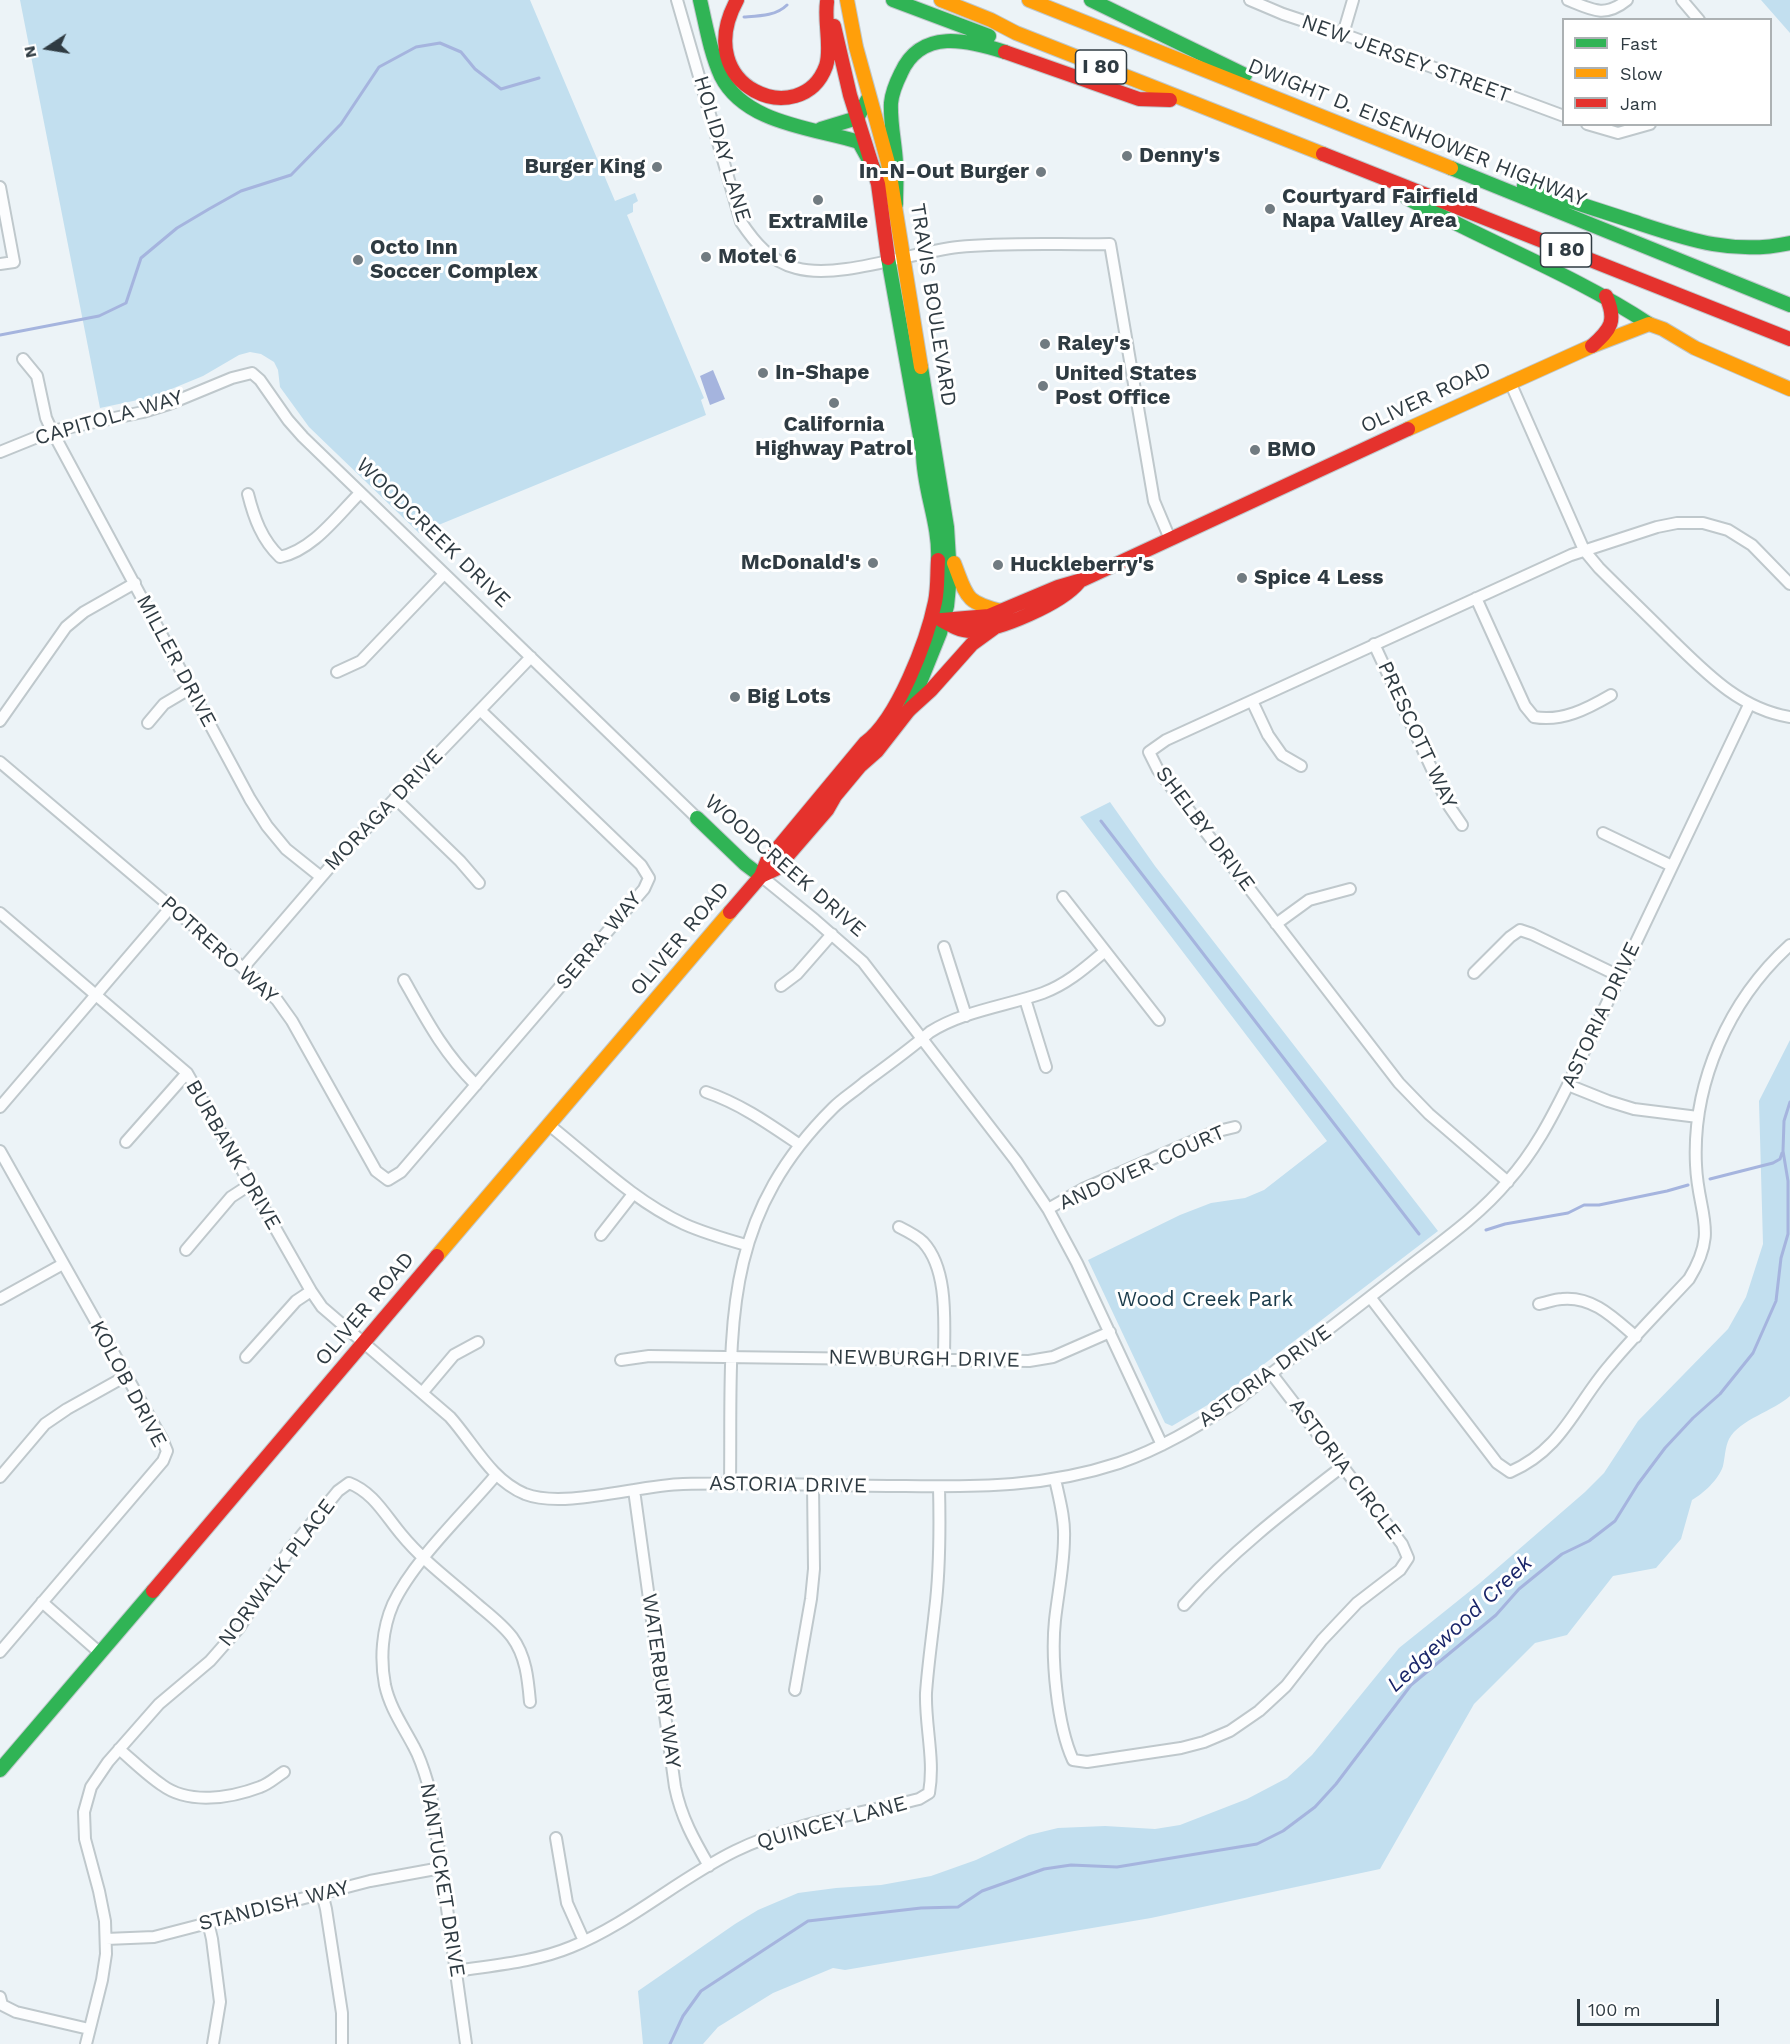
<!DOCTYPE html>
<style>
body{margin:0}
#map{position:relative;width:1790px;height:2044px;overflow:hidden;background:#ecf3f7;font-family:"Work Sans",sans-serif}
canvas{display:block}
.legend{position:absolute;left:1562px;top:18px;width:210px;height:108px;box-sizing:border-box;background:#fff;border:2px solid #acb1b3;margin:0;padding:8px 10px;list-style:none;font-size:18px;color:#2f3b42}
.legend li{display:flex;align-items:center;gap:12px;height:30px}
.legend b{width:30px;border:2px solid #acb1b3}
.north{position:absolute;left:18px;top:18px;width:60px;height:60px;-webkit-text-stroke:4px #fff;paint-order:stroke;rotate:258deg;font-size:16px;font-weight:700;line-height:24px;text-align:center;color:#2f3b42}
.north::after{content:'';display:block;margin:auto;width:21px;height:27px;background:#2f3b42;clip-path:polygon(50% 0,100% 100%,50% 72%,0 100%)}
.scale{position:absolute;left:1577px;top:1999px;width:142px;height:27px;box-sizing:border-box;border:3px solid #2f3b42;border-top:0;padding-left:8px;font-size:18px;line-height:21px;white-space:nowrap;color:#2f3b42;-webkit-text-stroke:4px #fff;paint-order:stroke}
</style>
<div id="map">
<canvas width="1790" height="2044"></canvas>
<ul class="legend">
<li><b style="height:8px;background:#30b455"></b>Fast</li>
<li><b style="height:8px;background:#ff9f0a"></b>Slow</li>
<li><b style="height:8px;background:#e5322d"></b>Jam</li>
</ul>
<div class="north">N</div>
<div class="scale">100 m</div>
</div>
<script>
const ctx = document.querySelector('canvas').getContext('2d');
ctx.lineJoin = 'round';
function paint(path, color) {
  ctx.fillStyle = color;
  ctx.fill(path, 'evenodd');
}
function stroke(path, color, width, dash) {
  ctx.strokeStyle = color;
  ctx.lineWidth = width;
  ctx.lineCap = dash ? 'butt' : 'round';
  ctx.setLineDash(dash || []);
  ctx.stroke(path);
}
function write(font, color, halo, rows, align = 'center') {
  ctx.font = font + ' "Work Sans",sans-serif';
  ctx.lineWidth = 6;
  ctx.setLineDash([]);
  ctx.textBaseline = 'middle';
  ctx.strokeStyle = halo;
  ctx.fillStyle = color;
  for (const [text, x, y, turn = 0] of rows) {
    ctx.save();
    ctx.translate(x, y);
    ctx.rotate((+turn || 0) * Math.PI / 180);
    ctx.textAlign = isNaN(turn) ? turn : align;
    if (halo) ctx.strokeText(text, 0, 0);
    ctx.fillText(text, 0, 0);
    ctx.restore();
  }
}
paint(new Path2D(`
 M20 0H530L615 201 635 193 638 201 633 204V212L627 215 704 398 701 400 706 415 419 533 309 427 280 387 278 370 274 362 261 354 250 352 239 355 203 376 152 397 100 408Z
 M1761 0H1790V33Z
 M1110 802 1155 866 1438 1231 1221 1397 1172 1426 1165 1423 1163 1419 1088 1260 1180 1215 1211 1203 1245 1198 1264 1190 1327 1141 1080 817Z
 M1790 1040V1396C1774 1411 1740 1419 1729 1439 1725 1447 1725 1458 1723 1466 1719 1479 1703 1494 1692 1500L1681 1539 1656 1568 1613 1576 1567 1635 1535 1643 1474 1704 1380 1869 1151 1918 845 1970 833 1968 773 1993 718 2027 703 2044H643L638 1991 735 1924 758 1910 798 1893 836 1888 881 1885 931 1876 976 1860 1029 1835 1058 1828 1105 1826 1155 1829 1180 1825 1247 1799 1287 1778 1312 1755 1399 1648 1480 1583 1585 1492 1604 1473 1638 1421 1728 1329 1746 1297 1763 1244 1759 1101Z`), '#c2dfef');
paint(new Path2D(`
 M713 370 725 399 710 405 700 376Z`), '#a5b4de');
stroke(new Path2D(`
 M744 17C759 16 776 16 787 5
 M0 335 99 316 126 303 141 258 177 228 209 209 241 191 291 175 341 124 379 67 416 47 440 43 461 52 475 69 501 89 539 78
 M1101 821 1419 1234
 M1710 1179 1773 1163 1780 1159 1782 1153
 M1486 1230 1505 1224 1568 1213 1584 1205H1599L1667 1191 1688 1185
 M670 2044 683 2016 701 1991 808 1921 921 1908 958 1907 982 1891 1044 1869 1071 1865 1117 1867 1257 1844 1283 1831 1315 1807 1336 1784 1411 1685 1496 1615 1519 1589 1562 1554 1589 1541 1615 1521 1638 1484 1665 1448 1693 1418 1720 1394 1753 1353 1776 1301 1781 1258 1788 1234V1181L1783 1151 1784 1121 1790 1102`), '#a5b4de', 3);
const street = new Path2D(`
 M677 0 741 222C755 243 770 261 796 268 839 280 912 252 958 247 1008 242 1060 245 1110 244L1154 501 1170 539
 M1250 0 1283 14 1343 34 1564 116
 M1568 0C1592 10 1605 18 1627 0
 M1682 0 1699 20
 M1343 34 1353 0
 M1587 124 1618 133 1650 124
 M0 187 14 262 0 264
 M23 359 37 376 46 418 52 431 250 799 267 826 286 849 321 877
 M1510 382 1584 550 1599 568C1622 591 1646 614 1669 637 1704 671 1739 709 1790 717
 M0 452 52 431 143 412 169 404 232 378 252 373 260 380 288 420 303 437 697 818
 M248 494C254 518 262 540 280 557 313 550 337 516 360 493
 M1476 598 1525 706 1534 717C1562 722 1587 709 1611 695
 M1374 644 1449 806 1462 825
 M337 672 361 661 444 574
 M1252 701 1268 735 1282 755 1301 766
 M0 721 66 627 84 612 135 583
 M148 723 164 704 191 688
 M0 762 243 968 277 1000 292 1021 376 1171 388 1180 401 1172 644 889 649 878 641 865 480 710
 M395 798 460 861 479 883
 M1603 833 1672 866
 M761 876 815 920 863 962 1016 1161 1048 1209 1077 1263 1162 1445
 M1063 897 1159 1020
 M0 913 187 1073 311 1291 322 1307 450 1417C474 1444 491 1480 525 1494 564 1509 639 1485 683 1484 756 1482 831 1486 905 1486 981 1487 1046 1487 1119 1463 1160 1449 1196 1427 1232 1404 1288 1360 1345 1317 1401 1273 1438 1244 1478 1217 1508 1181 1534 1152 1551 1119 1568 1085L1749 705
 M1276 924 1309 900 1350 889
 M944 947 966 1016
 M243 968 335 861 531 657
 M1474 973 1510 937 1520 930 1532 934 1619 976
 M404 980C427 1021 443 1052 476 1085
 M781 986 797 974 832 934
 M1025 999 1046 1067
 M1568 1085 1608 1101 1634 1109 1698 1117
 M706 1092C741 1104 769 1124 800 1145
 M0 1107 171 907
 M549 1125C592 1159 634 1201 684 1224 704 1233 725 1239 746 1245
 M126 1142 187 1073
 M0 1151 162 1439 167 1451 163 1461 0 1652
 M1508 1182 1429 1114 1399 1083 1158 770 1149 752 1166 740 1571 555 1657 527 1677 523H1703L1728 530 1752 545 1790 584
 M1048 1209 1083 1189 1214 1132 1235 1127
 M899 1227C907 1231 917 1236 923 1242 949 1270 944 1324 944 1359
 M601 1235 633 1194
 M186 1250 231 1197 251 1184
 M1370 1297 1497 1463 1510 1472C1563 1449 1575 1405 1610 1365 1635 1335 1662 1308 1689 1279 1719 1230 1698 1215 1696 1165 1692 1083 1729 1000 1790 945
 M0 1299 63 1264
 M1539 1304C1546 1303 1554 1299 1562 1299 1593 1296 1614 1318 1636 1337
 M246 1357 296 1301 311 1291
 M621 1360 649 1356 1029 1361 1053 1357 1110 1332
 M422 1393 454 1355 478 1342
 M0 1477 45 1424 67 1409 126 1376
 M1055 1479C1059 1498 1065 1518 1064 1538 1064 1565 1058 1593 1055 1620 1051 1658 1057 1725 1073 1760L1087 1762 1181 1748 1204 1742 1230 1731 1259 1711 1286 1686 1322 1640 1357 1603 1400 1570 1408 1558 1402 1544 1271 1373
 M730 1484C732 1334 717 1223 833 1108 843 1098 855 1091 865 1082 887 1066 909 1050 930 1032 963 1011 1006 1006 1043 993 1067 984 1085 968 1104 952
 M634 1490 675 1787C681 1817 694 1840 709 1866
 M42 1602 100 1653
 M1184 1605C1231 1552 1286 1510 1343 1466
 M795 1690 811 1599 814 1569 813 1485
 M119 1749C133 1761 147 1775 162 1785 189 1805 231 1798 260 1787 269 1784 276 1777 284 1772
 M556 1838 567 1903 584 1941
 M322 1893 326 1909 342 2013V2044
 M208 1922 212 1939 220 2002 213 2044
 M106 1939 154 1937 370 1881 441 1868
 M456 1971C494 1965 535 1962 571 1947 630 1923 678 1879 735 1851 789 1824 860 1814 919 1799L929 1793C935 1760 925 1726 926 1693 928 1665 932 1638 935 1610 940 1570 940 1528 939 1487
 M0 1997 2 2005 16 2012 89 2029
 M86 2044 102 1980 106 1954 105 1921 99 1891 85 1839 84 1812 91 1787 108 1762 159 1704 210 1661 239 1628 288 1552 338 1491 349 1483C373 1492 385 1515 401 1534 423 1561 452 1582 478 1605 490 1615 503 1625 512 1637 526 1656 528 1679 530 1702
 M466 2044 431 1794C426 1778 422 1761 414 1747 403 1726 390 1708 385 1685 380 1659 382 1629 393 1604 413 1561 464 1513 496 1475`);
const fast = new Path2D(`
 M700 0C706 25 710 52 721 76 745 124 814 128 859 142L874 169
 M893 0 989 36
 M1091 0 1245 75
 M821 129 857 118 869 97
 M1451 168 1790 305
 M1524 186C1559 197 1594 209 1629 220 1684 238 1731 256 1790 243
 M1407 198C1487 242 1573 274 1649 324
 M896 204C896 190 897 176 896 163 895 143 890 123 891 103 892 92 896 83 901 73 921 28 968 40 1005 52
 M888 258 923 453C923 489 940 524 938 560
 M909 710 940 633 947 606 950 576 947 527 921 367
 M697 818 745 864 761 876
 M0 1770 153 1591`);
const slow = new Path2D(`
 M847 0 856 47 888 163 921 367
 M941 0 991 20 1016 33 1323 154
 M1029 0 1451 168
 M1408 429 1592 346 1649 324 1663 329 1695 348 1790 389
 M954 563C967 596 964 602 1001 611
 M437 1256 730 912`);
const jam = new Path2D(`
 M737 0C689 88 802 132 826 66 832 48 824 23 827 2
 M834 26 850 95 878 184 888 258
 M1005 52 1139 99 1170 100
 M1323 154 1790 339
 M1592 346C1611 329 1617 321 1606 296
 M941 620C950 625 960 631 971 631 999 631 1062 603 1079 582
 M942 620 989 616 1058 587 1082 580 1408 429
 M761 876 776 869 827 810 835 796 860 766 877 751 909 710 931 690 972 644 994 628
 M730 912 761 876 767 861 865 743C897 720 927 641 935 602 938 588 937 573 938 560
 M153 1591 437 1256`);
stroke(street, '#bfc8cc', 14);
stroke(fast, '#bfc8cc', 16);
stroke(slow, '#bfc8cc', 16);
stroke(jam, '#bfc8cc', 16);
stroke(street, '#fcfdfe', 10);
stroke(fast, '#30b455', 14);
stroke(slow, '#ff9f0a', 14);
stroke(jam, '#e5322d', 14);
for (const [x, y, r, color] of [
 [1127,156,6,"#717b81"],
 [657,167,6,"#717b81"],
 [1041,172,6,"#717b81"],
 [818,200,6,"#717b81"],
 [1270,209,6,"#717b81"],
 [706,257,6,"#717b81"],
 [358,260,6,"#717b81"],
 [1045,344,6,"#717b81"],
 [763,373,6,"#717b81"],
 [1043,386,6,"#717b81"],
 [834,403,6,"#717b81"],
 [1255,450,6,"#717b81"],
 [873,563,6,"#717b81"],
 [998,565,6,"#717b81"],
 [1242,578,6,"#717b81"],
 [735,697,6,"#717b81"]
]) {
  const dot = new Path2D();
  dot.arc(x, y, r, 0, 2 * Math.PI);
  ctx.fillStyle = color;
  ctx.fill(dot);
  stroke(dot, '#fff', 2);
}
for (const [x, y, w] of [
 [1101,67,51],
 [1566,250,51]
]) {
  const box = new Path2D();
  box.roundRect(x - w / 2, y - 17, w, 34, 4.5);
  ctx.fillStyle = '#fff';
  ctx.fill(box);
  stroke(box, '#2f3b42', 1.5);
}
write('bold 20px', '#2f3b42', null, [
 ["I 80",1101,67],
 ["I 80",1566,250]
]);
write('21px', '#2f3b42', '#fff', [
 ["NEW JERSEY STREET",1406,59,20],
 ["DWIGHT D. EISENHOWER HIGHWAY",1417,133,22],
 ["HOLIDAY LANE",722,149,73],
 ["TRAVIS BOULEVARD",933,305,81],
 ["OLIVER ROAD",1426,398,-25],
 ["CAPITOLA WAY",109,418,-16],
 ["WOODCREEK DRIVE",433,533,44],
 ["MILLER DRIVE",176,661,62],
 ["PRESCOTT WAY",1417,735,65],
 ["MORAGA DRIVE",384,810,-46],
 ["SHELBY DRIVE",1205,829,53],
 ["WOODCREEK DRIVE",785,866,41],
 ["OLIVER ROAD",680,939,-50],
 ["SERRA WAY",599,941,-50],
 ["POTRERO WAY",219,950,42],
 ["ASTORIA DRIVE",1601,1015,-65],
 ["BURBANK DRIVE",233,1155,60],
 ["ANDOVER COURT",1142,1168,-24],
 ["OLIVER ROAD",365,1309,-50],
 ["NEWBURGH DRIVE",924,1359,1],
 ["ASTORIA DRIVE",1265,1376,-36],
 ["KOLOB DRIVE",128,1384,62],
 ["ASTORIA CIRCLE",1345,1469,53],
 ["ASTORIA DRIVE",788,1485,1],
 ["NORWALK PLACE",277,1573,-53],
 ["WATERBURY WAY",661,1681,82],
 ["QUINCEY LANE",832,1823,-15],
 ["NANTUCKET DRIVE",442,1880,81],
 ["STANDISH WAY",274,1906,-14]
]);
write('bold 21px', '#2f3b42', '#fff', [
 ["Denny's",1139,156],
 ["Burger King",645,167,"right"],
 ["In-N-Out Burger",1029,172,"right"],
 ["Courtyard Fairfield",1282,197],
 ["Napa Valley Area",1282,221],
 ["ExtraMile",818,222,"center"],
 ["Octo Inn",370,248],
 ["Soccer Complex",370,272],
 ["Motel 6",718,257],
 ["Raley's",1057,344],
 ["In-Shape",775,373],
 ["United States",1055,374],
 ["Post Office",1055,398],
 ["California",834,425,"center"],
 ["Highway Patrol",834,449,"center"],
 ["BMO",1267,450],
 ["McDonald's",861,563,"right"],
 ["Huckleberry's",1010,565],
 ["Spice 4 Less",1254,578],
 ["Big Lots",747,697]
], 'left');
write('21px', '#1a3b4b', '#fff', [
 ["Wood Creek Park",1205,1300]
]);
write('italic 22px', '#192569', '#fff', [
 ["Ledgewood Creek",1460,1624,-43]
]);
</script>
